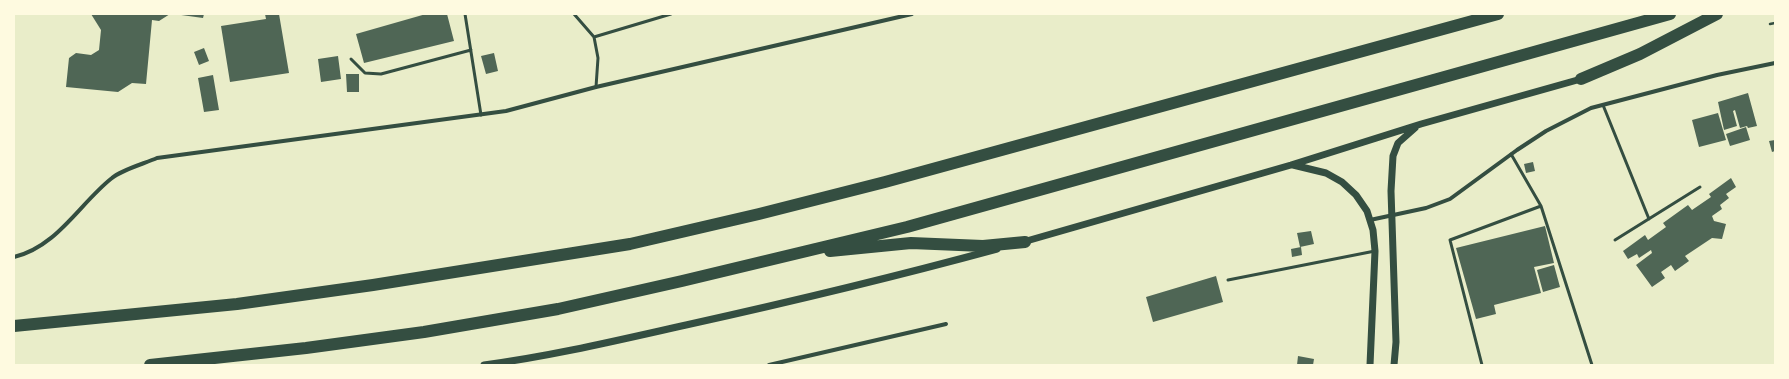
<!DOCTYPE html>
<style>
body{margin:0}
#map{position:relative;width:1789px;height:379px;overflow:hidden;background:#e9edc9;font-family:"Noto Sans",sans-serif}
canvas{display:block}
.frame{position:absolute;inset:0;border:15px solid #fefae0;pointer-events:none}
</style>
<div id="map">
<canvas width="1789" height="379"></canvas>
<div class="frame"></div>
</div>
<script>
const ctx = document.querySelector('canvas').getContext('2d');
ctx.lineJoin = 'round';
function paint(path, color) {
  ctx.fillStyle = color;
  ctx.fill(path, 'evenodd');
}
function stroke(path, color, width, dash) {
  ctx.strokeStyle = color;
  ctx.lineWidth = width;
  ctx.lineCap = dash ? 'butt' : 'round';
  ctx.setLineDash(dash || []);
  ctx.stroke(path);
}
paint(new Path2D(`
 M91 14H170L159 21 152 20 146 84 132 83 118 92 66 87 69 58 76 53 91 55 99 50 101 30Z
 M174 14H204L203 18Z
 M265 14H279L289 73 230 82 221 26 266 19Z
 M426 14H447L454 41 364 63 356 34Z
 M204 48 209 61 199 65 194 52Z
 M494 53 498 71 486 74 481 56Z
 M338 56 341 79 321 82 318 59Z
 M346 74H359V92H347Z
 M213 75 219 110 204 112 198 78Z
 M1748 93 1757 126 1748 128 1747 126 1740 128 1735 110 1733 111 1737 126 1724 130 1718 102Z
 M1718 113 1726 140 1699 147 1692 120Z
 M1746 127 1750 140 1730 146 1726 134Z
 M1775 140V151L1772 152 1769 141Z
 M1533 162 1535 171 1526 173 1524 164Z
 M1731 178 1736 187 1726 194 1729 198 1720 205 1722 209 1712 216 1714 221 1726 224 1722 239 1712 238 1685 256 1689 261 1675 271 1671 265 1661 272 1665 278 1652 287 1636 265 1652 253 1651 250 1639 258 1637 254 1628 259 1623 251 1645 235 1648 240 1666 227 1663 223 1688 205 1692 210 1711 197 1709 194Z
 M1545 226 1554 263 1534 267 1541 293 1494 305 1496 314 1476 319 1456 248Z
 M1311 231 1314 244 1300 247 1297 233Z
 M1301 247 1302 255 1292 257 1291 249Z
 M1554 265 1560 287 1543 292 1537 270Z
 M1216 276 1223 302 1153 322 1146 297Z
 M1298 356 1314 359 1313 365H1297Z`), '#4f6655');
stroke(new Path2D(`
 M1770 24 1775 23`), '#344e41', 2.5);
stroke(new Path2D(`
 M465 14 481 115
 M574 14 594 37 598 58 596 87
 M594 37 671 14
 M351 59 365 73 381 74 471 50
 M1603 105 1649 219
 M1511 154 1541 206 1592 365
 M1615 240 1700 187
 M1228 280 1375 251
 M1482 365 1450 240 1541 206`), '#344e41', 3);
stroke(new Path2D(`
 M1370 220 1426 208 1450 199 1517 150 1546 131 1591 108 1717 75 1775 63
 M14 257C57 247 80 203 112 178 121 170 146 163 157 158L506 111 596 87 912 14
 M769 365 946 324`), '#344e41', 4);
stroke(new Path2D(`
 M1293 165 1326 173 1342 182 1356 195 1367 211 1373 230 1375 251 1370 365
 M1023 242 1291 165 1421 124 1581 79
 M484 365C552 356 619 340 686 325 790 302 894 277 997 249
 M1394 365 1396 342 1391 191 1393 156 1398 143 1415 128`), '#344e41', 7);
stroke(new Path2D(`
 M1581 79 1640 54 1717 14
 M830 251 911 243 983 246 1025 242
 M14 326 237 304 373 285 630 244 759 214 885 182 1498 14
 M150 365 306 348 424 332 558 309 682 281 907 227 1670 14`), '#344e41', 12);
</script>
